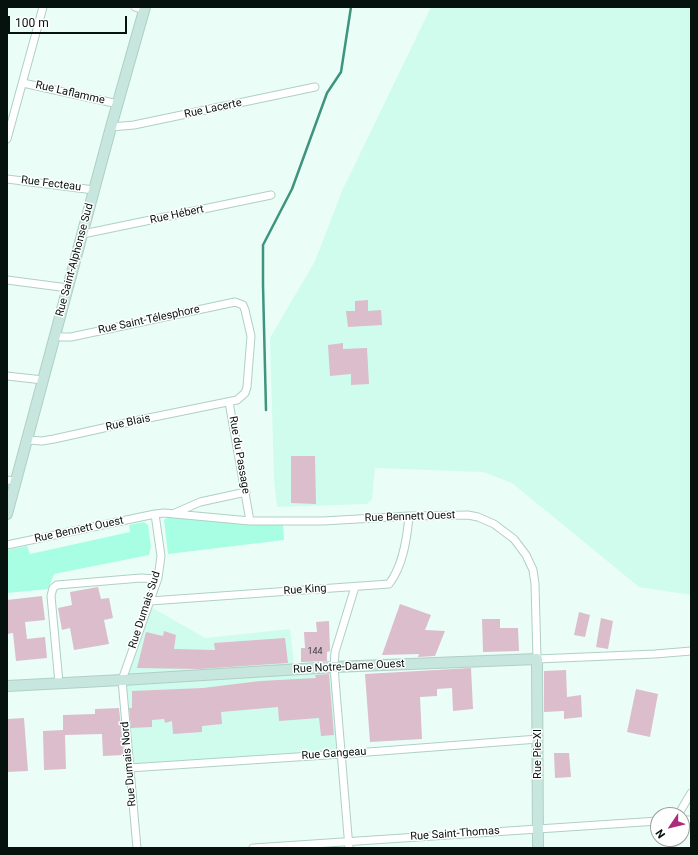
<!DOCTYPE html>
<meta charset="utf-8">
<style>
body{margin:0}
#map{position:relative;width:698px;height:855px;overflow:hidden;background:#eafef7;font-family:Roboto,sans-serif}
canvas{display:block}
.frame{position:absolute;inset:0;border:8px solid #06120e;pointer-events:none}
.north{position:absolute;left:650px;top:807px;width:40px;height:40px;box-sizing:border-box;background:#fff;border:1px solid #9ba09f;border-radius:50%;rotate:235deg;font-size:11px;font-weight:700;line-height:16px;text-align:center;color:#06120e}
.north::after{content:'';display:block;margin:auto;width:14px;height:18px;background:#ac2c7b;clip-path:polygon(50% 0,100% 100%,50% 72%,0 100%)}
.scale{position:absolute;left:8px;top:16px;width:119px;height:18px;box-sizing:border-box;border:2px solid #06120e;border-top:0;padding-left:5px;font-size:12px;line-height:14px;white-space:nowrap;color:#06120e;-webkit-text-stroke:3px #fff;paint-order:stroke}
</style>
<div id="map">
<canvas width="698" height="855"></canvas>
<div class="frame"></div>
<div class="north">N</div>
<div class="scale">100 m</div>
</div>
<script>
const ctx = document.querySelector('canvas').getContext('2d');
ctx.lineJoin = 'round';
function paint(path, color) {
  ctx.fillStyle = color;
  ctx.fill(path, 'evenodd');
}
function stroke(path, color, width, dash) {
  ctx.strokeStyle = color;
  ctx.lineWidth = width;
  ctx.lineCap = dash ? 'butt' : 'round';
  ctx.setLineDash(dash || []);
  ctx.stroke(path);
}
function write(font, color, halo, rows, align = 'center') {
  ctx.font = font + ' Roboto,sans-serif';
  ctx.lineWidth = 3;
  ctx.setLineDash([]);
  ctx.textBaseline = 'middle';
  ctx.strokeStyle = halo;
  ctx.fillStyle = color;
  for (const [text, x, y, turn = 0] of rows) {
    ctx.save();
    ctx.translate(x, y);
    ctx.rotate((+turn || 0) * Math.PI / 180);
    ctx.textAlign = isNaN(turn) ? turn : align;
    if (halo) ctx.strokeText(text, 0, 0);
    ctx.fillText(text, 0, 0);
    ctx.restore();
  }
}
paint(new Path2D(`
 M431 7H691V595L639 587 512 483 483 472 375 468 372 499 367 504 277 507 274 480 270 338 315 261 342 191Z
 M151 607 205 638 290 629 294 664 331 661 340 752 131 765 126 676Z`), '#d0fced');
paint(new Path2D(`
 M171 515 227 521 283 525 284 540 168 554 164 520Z
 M144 522 148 525 151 547 149 555 54 574 48 589 7 593V550L27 546 30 554 130 532 129 525Z`), '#a7fee3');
stroke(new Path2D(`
 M266 410 263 285V245L292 189 327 93 341 72 351 7`), '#3e947d', 2.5);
paint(new Path2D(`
 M368 300V311L381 310 382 325 348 327 346 311H355V301Z
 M343 343V349L367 348 369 384 351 385V374L330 376 328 345Z
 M291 456H315L316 504 291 503Z
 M98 587 101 599 109 598 113 618 104 620 109 644 74 650 70 628 62 630 58 608 72 605 70 592Z
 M42 596 45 620 25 622 27 639 45 637 47 658 16 661 13 633 7 634V600Z
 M400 604 431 615 425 630 445 631 435 656 418 657 419 654 382 655Z
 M579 612 590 615 585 637 574 635Z
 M601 618 613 621 608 649 596 647Z
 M482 619H500V628H518L519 651 483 652Z
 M329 621 330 651 327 652V661L301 662V648H305L304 632H317L316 622Z
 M164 631 176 635 174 649 215 650 214 643 285 638 288 663 199 669 137 668 146 632 163 636Z
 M471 668 473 709 453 711 452 688 437 689V696L420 697 422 739 370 742 365 674Z
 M566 670 567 697 581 695 582 717 564 719V711L544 712V671Z
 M329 674 334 735 321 736 319 718 279 721 278 707 221 712 222 724 202 726V732L173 734 172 721 165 723 164 719 152 720V727L131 728 129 708H132V691L203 688 260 681 316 678 315 675Z
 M636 689 658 694 650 737 627 732Z
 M119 708 124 755 103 756 102 734 65 735 66 769 44 770 43 731 63 730V715L95 714V709Z
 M24 718 28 771 7 772V719Z
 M554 753H569L571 777 555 778Z`), '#dbbdcb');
const street = new Path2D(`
 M135 7 144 10
 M23 83 118 104
 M111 127 134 125 315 87
 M7 139 43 7
 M7 179 94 190
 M83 234 271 195
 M7 280 68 288
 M7 376 43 380
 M229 402 250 521
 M27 440 42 441 54 439 144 419 237 400 245 393 247 387 251 336 245 310 243 305 235 302 71 337H62L55 336
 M7 480 15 481
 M175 513 200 502 246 492
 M7 545 155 514 164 513 250 521H323L409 516 468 515 478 517 494 524 514 539 526 555 533 570 535 584 537 659 655 654 691 651
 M150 601 389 584C403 566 407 539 409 516
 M59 683 51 596 53 588 57 585 141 578 157 579
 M129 768 342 754 538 739
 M678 815 691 793
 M682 820H691
 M137 848 122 680 158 578 161 556 155 514
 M253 848 658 821
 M349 848 334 667 335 652 355 587`);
const secondary = new Path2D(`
 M7 514 111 127 145 7
 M7 686 122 680 334 667 537 659 538 848`);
stroke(street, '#afd0c4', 9);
stroke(secondary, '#afd0c4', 12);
stroke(street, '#fff', 7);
stroke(secondary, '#c7e6de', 10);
write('9px', '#3b3d3d', null, [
 ["144",315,652]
]);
write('11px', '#06120e', '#fff', [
 ["Rue Laflamme",70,93,13],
 ["Rue Lacerte",213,109,-12],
 ["Rue Fecteau",51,184,7],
 ["Rue Hébert",177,215,-12],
 ["Rue Saint-Alphonse Sud",75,260,-75],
 ["Rue Saint-Télesphore",149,320,-12],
 ["Rue Blais",128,423,-12],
 ["Rue du Passage",239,455,80],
 ["Rue Bennett Ouest",410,517,-2],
 ["Rue Bennett Ouest",79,530,-12],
 ["Rue King",305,590,-4],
 ["Rue Dumais Sud",145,610,-72],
 ["Rue Notre-Dame Ouest",349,667,-3],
 ["Rue Gangeau",334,754,-4],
 ["Rue Pie-XI",538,754,-90],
 ["Rue Dumais Nord",129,764,-95],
 ["Rue Saint-Thomas",455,834,-4]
]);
</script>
